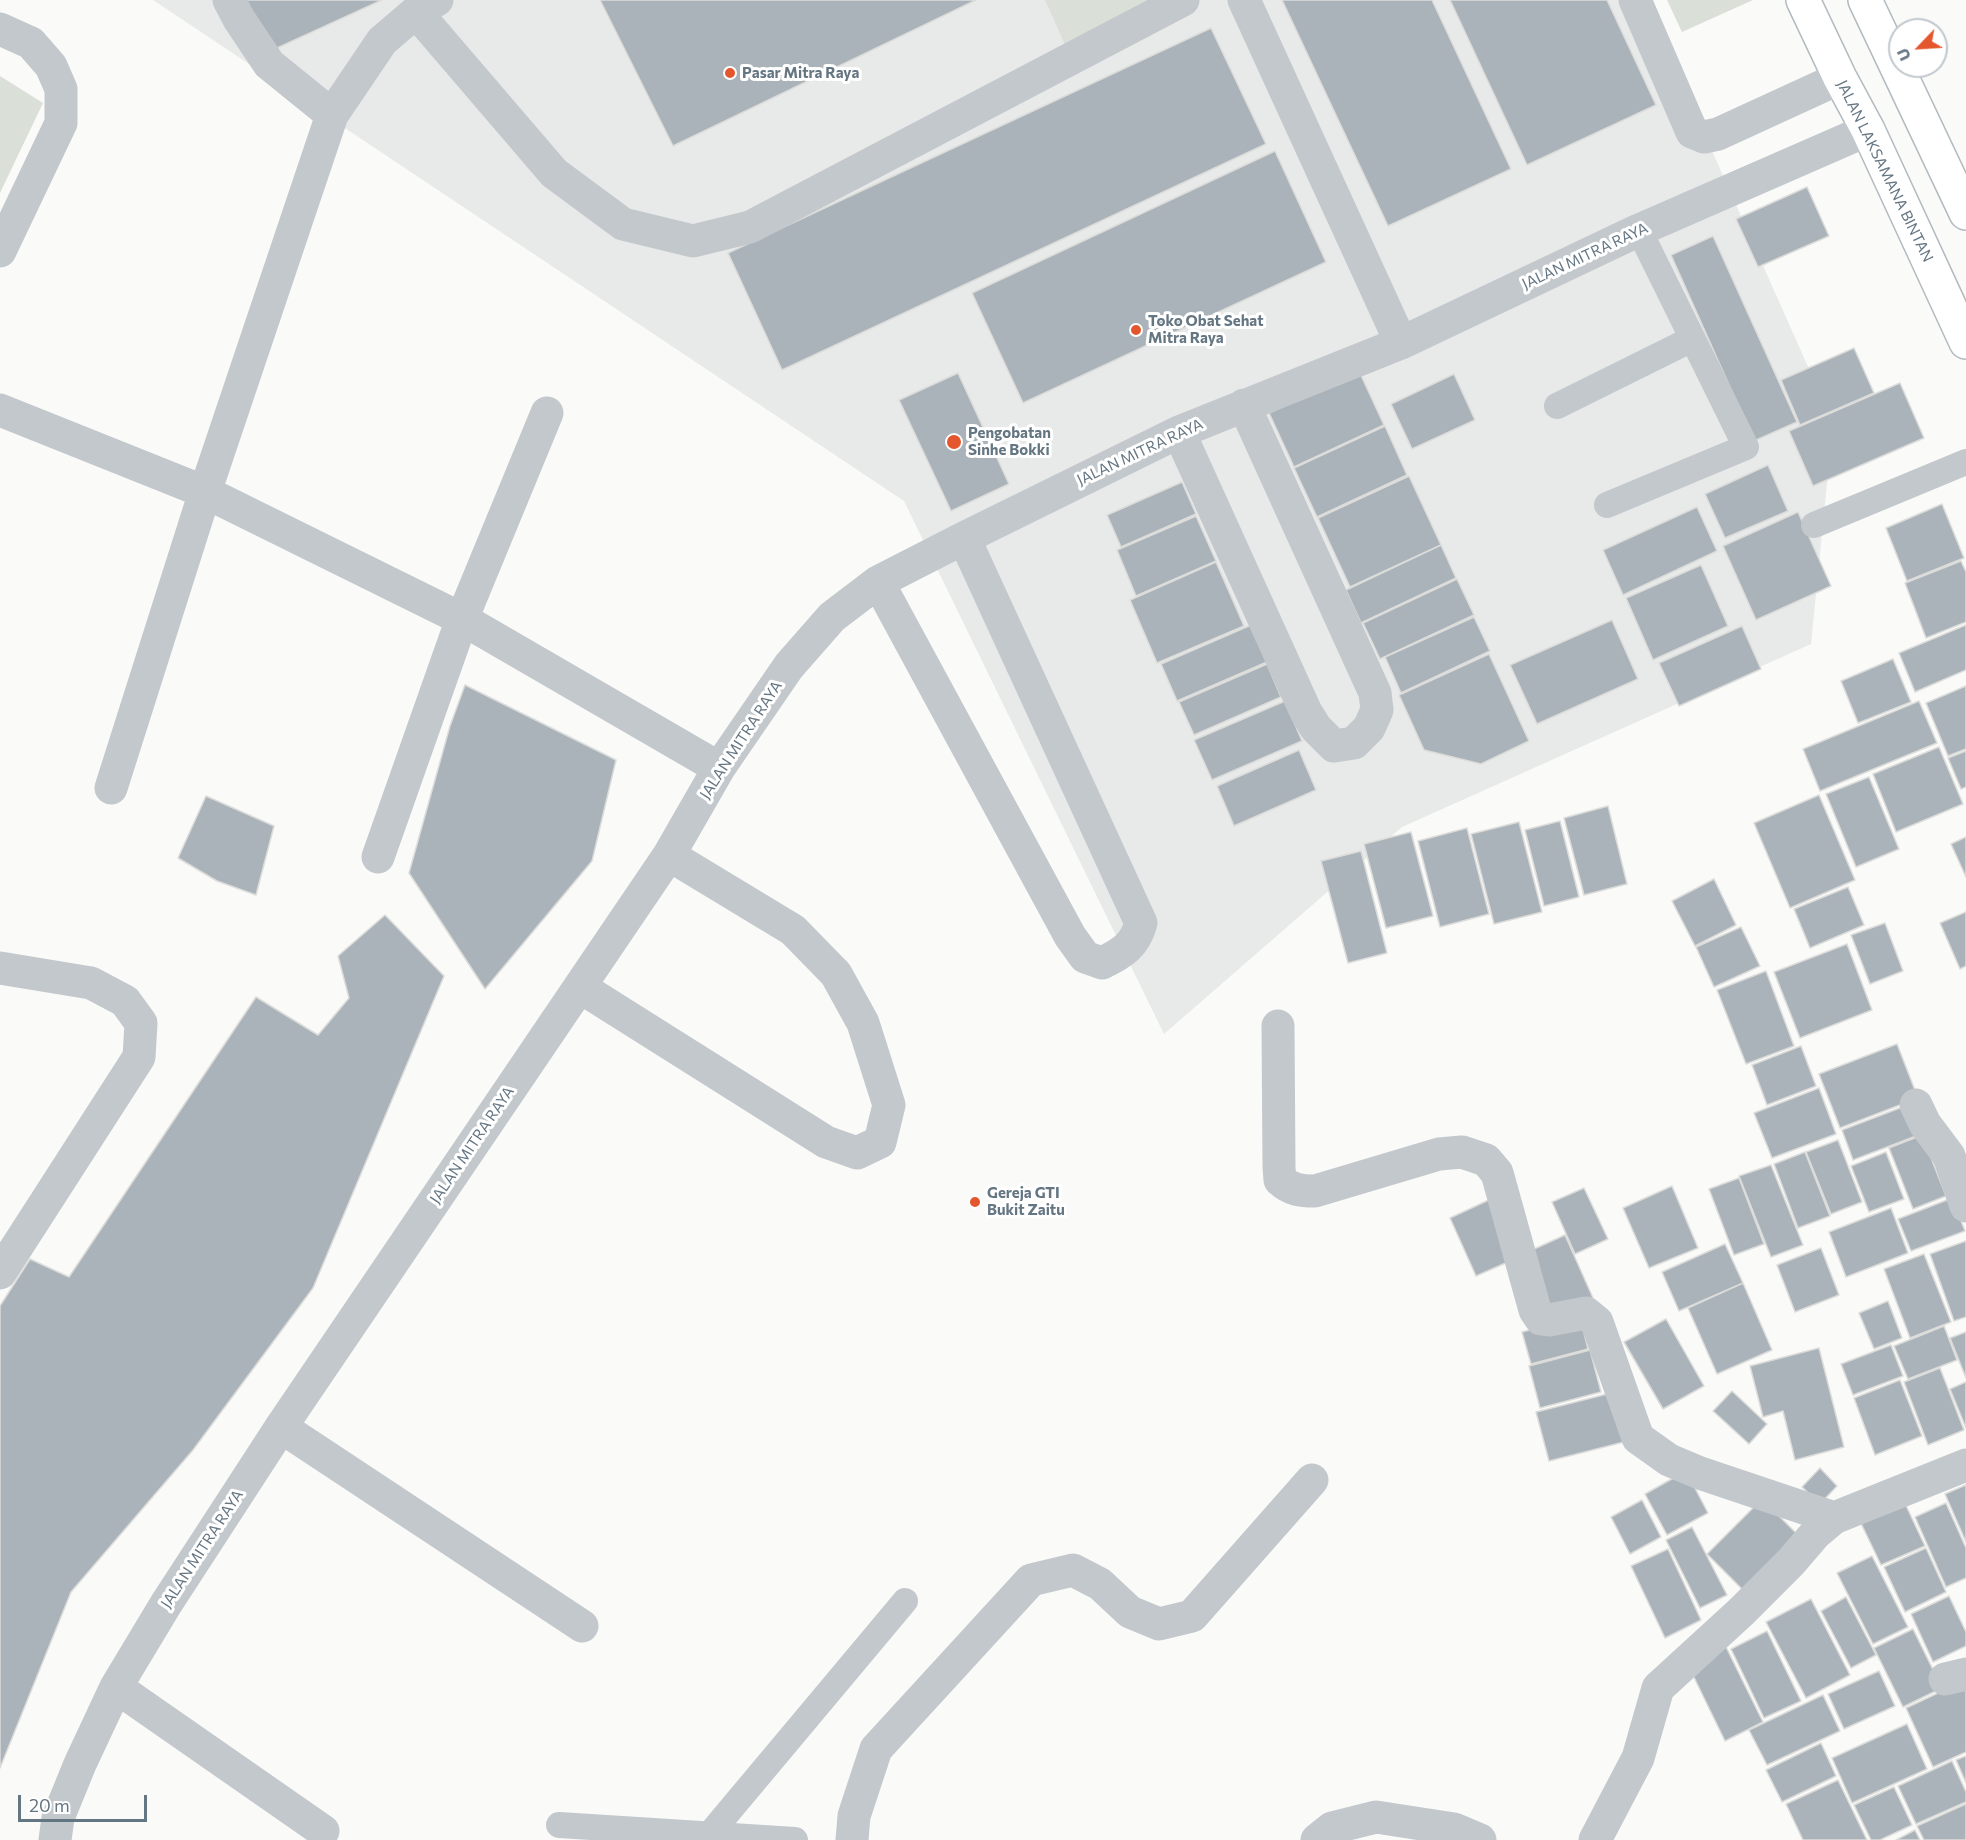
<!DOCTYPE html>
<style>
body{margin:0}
#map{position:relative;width:1966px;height:1840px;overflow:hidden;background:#fafaf8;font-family:Commissioner,sans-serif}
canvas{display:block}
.north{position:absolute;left:1888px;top:18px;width:60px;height:60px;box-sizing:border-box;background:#fff;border:2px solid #c1c8cd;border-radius:50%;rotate:245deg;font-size:16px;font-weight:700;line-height:24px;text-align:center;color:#657683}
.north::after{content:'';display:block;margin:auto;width:21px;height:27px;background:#e4572e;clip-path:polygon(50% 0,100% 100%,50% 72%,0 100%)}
.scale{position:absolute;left:18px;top:1795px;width:129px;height:27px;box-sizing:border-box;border:3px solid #657683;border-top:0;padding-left:8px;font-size:18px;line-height:21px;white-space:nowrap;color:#657683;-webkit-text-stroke:4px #fff;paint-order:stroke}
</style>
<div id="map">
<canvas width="1966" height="1840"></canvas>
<div class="north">U</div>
<div class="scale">20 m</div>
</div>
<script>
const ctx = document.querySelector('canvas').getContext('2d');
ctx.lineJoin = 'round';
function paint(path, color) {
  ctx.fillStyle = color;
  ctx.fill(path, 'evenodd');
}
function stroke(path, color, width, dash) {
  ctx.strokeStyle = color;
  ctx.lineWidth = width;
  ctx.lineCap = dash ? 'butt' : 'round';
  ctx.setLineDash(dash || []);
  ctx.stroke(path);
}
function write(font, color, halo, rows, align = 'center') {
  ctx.font = font + ' Commissioner,sans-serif';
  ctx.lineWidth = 6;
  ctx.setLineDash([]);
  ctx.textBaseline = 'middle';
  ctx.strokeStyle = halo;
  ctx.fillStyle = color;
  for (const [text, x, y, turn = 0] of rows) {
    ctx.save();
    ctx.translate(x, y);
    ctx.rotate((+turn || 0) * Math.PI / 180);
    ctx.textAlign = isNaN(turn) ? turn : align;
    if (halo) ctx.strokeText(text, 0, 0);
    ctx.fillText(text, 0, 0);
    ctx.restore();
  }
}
paint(new Path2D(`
 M153 0H1645L1833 423 1811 644 1402 827 1164 1034 904 501Z`), '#e8e9e9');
paint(new Path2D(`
 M1045 0H1173L1067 49Z
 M1667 0H1753L1682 32Z
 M0 76 43 103 0 193Z`), '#dadfd7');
const building = new Path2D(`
 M238 0H382L264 54Z
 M600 0H976L673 146Z
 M1282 0H1432L1511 169 1388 226Z
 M1450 0H1607L1656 105 1527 165Z
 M1211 28 1266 144 782 370 728 253Z
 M1275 151 1326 262 1023 403 972 293Z
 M1807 187 1829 236 1758 267 1736 219Z
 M1713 236 1797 422 1754 441 1671 255Z
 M1854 348 1874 393 1800 425 1781 380Z
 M1359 371 1384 425 1294 467 1269 413Z
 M958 373 1009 484 951 511 899 400Z
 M1454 374 1475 420 1412 449 1391 404Z
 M1900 383 1924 438 1813 486 1789 431Z
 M1385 426 1407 475 1317 517 1294 468Z
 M1768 465 1788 511 1725 538 1705 494Z
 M1409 476 1441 545 1350 587 1318 518Z
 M1182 482 1196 514 1121 547 1107 515Z
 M1942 504 1964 558 1907 581 1886 528Z
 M1697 507 1717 551 1623 595 1603 550Z
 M1798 512 1831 586 1756 620 1723 546Z
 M1196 516 1216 561 1136 596 1117 550Z
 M1441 545 1456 578 1361 623 1346 590Z
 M1961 561 1966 572V622L1926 638 1905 583Z
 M1216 562 1244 626 1157 663 1130 600Z
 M1701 565 1728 626 1653 660 1626 598Z
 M1457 579 1474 615 1380 659 1363 623Z
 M1474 617 1490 651 1401 693 1385 657Z
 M1612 620 1638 679 1537 724 1510 665Z
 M1251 625 1267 662 1177 701 1161 664Z
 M1966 625V670L1915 692 1899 653Z
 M1742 626 1761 669 1679 706 1659 663Z
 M1489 654 1529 741 1481 764 1424 750 1399 695Z
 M1893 659 1911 702 1858 723 1841 681Z
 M1267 664 1281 697 1194 735 1179 702Z
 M465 685 616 760 592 861 485 989 409 873 450 726Z
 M1966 686V749L1948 756 1926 703Z
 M1285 701 1302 741 1212 780 1194 740Z
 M1919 701 1937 743 1820 791 1803 749Z
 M1939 747 1963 804 1896 832 1873 774Z
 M1299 750 1316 790 1234 826 1217 786Z
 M1966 751V787L1961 789 1948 758Z
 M1869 777 1899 849 1856 867 1826 794Z
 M1819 795 1855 880 1790 908 1754 823Z
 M206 796 274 826 256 895 217 881 178 858Z
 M1608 806 1627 884 1584 895 1564 818Z
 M1560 821 1579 897 1544 906 1525 830Z
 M1519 822 1542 912 1494 924 1471 834Z
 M1467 828 1489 914 1440 927 1418 841Z
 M1411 832 1433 916 1386 928 1364 844Z
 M1966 837V877L1951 844Z
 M1361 851 1387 953 1348 963 1321 861Z
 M1714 879 1736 925 1695 946 1672 901Z
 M1848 887 1864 925 1810 948 1794 909Z
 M1966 912V966L1960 969 1940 923Z
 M385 915 444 976 313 1288 193 1450 71 1592 0 1768V1306L30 1259 69 1277 256 997 318 1035 349 998 338 956Z
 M1885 923 1903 971 1870 984 1851 935Z
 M1741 927 1760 966 1714 987 1696 947Z
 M1847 944 1872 1010 1800 1038 1774 972Z
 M1766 971 1794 1046 1746 1064 1717 990Z
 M1897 1044 1918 1098 1840 1128 1819 1074Z
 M1801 1046 1816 1086 1767 1105 1752 1065Z
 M1819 1088 1836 1134 1772 1158 1754 1113Z
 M1913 1103 1924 1133 1853 1160 1842 1130Z
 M1922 1135 1946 1196 1913 1209 1889 1148Z
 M1838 1140 1862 1202 1831 1214 1806 1152Z
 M1805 1152 1830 1216 1798 1228 1774 1164Z
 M1886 1152 1904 1199 1869 1212 1851 1166Z
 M1771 1165 1803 1245 1771 1257 1739 1176Z
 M1739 1178 1764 1244 1734 1255 1709 1189Z
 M1672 1186 1698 1248 1649 1268 1623 1208Z
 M1584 1188 1608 1239 1575 1254 1552 1202Z
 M1952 1198 1965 1231 1911 1251 1898 1219Z
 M1491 1199 1517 1258 1476 1276 1450 1218Z
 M1891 1208 1908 1253 1846 1277 1829 1232Z
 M1565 1235 1593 1298 1549 1318 1521 1255Z
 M1966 1241V1317L1954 1321 1930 1254Z
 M1725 1244 1743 1283 1679 1311 1662 1272Z
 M1821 1248 1839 1295 1795 1312 1777 1265Z
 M1924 1254 1951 1322 1910 1338 1884 1269Z
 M1743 1283 1772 1350 1717 1374 1688 1308Z
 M1888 1301 1902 1338 1874 1349 1859 1313Z
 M1580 1317 1588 1349 1531 1364 1522 1332Z
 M1666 1319 1704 1386 1663 1409 1624 1342Z
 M1944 1326 1957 1360 1908 1379 1894 1346Z
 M1966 1332V1378L1950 1338Z
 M1891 1345 1903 1376 1853 1395 1841 1364Z
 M1819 1348 1844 1447 1795 1460 1783 1411 1763 1417 1750 1366Z
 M1590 1350 1601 1392 1540 1408 1529 1366Z
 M1940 1368 1964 1430 1928 1445 1904 1382Z
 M1900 1380 1922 1436 1875 1455 1854 1398Z
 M1966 1382V1428L1950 1389Z
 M1732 1391 1767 1424 1749 1444 1713 1411Z
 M1611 1393 1624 1442 1549 1461 1536 1412Z
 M1820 1468 1837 1486 1820 1504 1802 1487Z
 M1686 1471 1708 1513 1667 1535 1645 1494Z
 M1966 1485V1542L1945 1494Z
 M1901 1495 1925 1546 1881 1565 1857 1515Z
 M1762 1499 1803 1540 1748 1595 1707 1554Z
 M1642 1500 1661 1537 1630 1554 1611 1517Z
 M1946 1503 1966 1548V1578L1946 1587 1915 1517Z
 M1692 1527 1727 1595 1700 1608 1666 1540Z
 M1926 1548 1946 1592 1905 1612 1884 1567Z
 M1668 1549 1701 1620 1665 1638 1631 1566Z
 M1872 1556 1908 1627 1873 1644 1837 1573Z
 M1949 1596 1966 1632V1646L1933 1662 1911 1614Z
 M1846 1597 1876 1655 1851 1668 1821 1611Z
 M1811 1599 1850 1675 1806 1698 1766 1622Z
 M1913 1629 1942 1688 1903 1707 1874 1648Z
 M1767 1631 1801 1701 1764 1718 1731 1649Z
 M1726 1647 1763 1722 1725 1741 1688 1665Z
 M1879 1671 1895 1706 1844 1729 1828 1694Z
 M1966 1680V1752L1933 1767 1906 1708Z
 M1823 1695 1840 1731 1767 1765 1749 1730Z
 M1907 1724 1927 1769 1852 1803 1832 1758Z
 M1821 1743 1836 1776 1782 1802 1766 1770Z
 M1966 1756V1783L1956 1760Z
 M1952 1761 1966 1792V1802L1916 1824 1898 1786Z
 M1838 1780 1867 1840H1803L1786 1804Z
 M1894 1787 1912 1825 1880 1840H1871L1854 1805Z
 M1966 1804V1840H1924L1917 1826Z
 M1915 1830 1920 1840H1896Z`);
paint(building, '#aab3b9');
stroke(building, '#dcdcda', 1.5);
const secondary = new Path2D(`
 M1803 0 1840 78 1868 130 1966 342
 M1865 0 1966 213`);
stroke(secondary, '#b3babf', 36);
stroke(new Path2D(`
 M1557 406 1692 339
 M1607 505 1746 447 1639 230
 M1814 525 1966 462
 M559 1825 795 1840
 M709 1835 905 1601`), '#c3c8cc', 26);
stroke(new Path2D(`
 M229 0 239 19 269 64 332 115
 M1244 0 1401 343
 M1635 0 1692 132 1704 137 1718 134 1840 78
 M416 12 554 173 623 224 693 241 750 227 1183 0
 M0 29 31 43 51 66 61 89V123L0 251
 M0 410 205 492 462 619 719 768
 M1179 432 1306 712 1316 728 1334 746 1354 743 1369 728 1377 710 1375 693 1244 405
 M878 582 1070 936 1085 957 1102 963C1123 953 1135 945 1141 923L964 538
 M111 788 205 492 332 115 382 41 416 12 437 0
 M378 857 462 619 547 413
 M0 968 91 983 125 1001 141 1023 139 1057 0 1273
 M580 987 826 1142 857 1153 880 1142 889 1105 863 1023 836 974 793 930 669 855
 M1278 1026 1279 1167 1280 1180C1291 1190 1301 1191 1315 1191L1439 1154 1462 1152 1486 1160 1497 1173 1535 1310 1541 1319 1549 1320 1586 1313 1597 1322 1638 1438 1669 1460 1700 1473 1834 1518
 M1916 1105 1925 1124 1949 1156 1966 1206
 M281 1427 582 1626
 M1945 1679 1966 1674
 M116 1687 323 1831
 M55 1840 58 1818 80 1764 116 1687 166 1604 281 1427 669 855 719 768 789 666 832 617 878 582 964 538 1179 432 1401 343 1639 230 1868 130
 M852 1840 854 1816 876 1749 1031 1580 1073 1570 1100 1584 1130 1612 1159 1624 1192 1616 1312 1480
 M1317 1840 1332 1828 1376 1817 1454 1829 1480 1840
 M1595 1840 1638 1758 1658 1688 1741 1612 1791 1562 1815 1534 1834 1518 1966 1465`), '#c3c8cc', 33);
stroke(secondary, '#fff', 33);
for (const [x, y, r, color] of [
 [730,73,6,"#e4572e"],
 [1136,330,6,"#e4572e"],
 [954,442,8,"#e4572e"],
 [975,1202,6,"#e4572e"]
]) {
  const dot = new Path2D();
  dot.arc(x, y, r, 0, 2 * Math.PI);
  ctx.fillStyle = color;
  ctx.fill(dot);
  stroke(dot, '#fff', 2);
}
write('bold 15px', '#657683', '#fff', [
 ["Pasar Mitra Raya",742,73],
 ["Toko Obat Sehat",1148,321],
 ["Mitra Raya",1148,338],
 ["Pengobatan",968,433],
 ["Sinhe Bokki",968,450],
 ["Gereja GTI",987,1193],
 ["Bukit Zaitu",987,1210]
], 'left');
write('15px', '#657683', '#fff', [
 ["JALAN LAKSAMANA BINTAN",1885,171,64],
 ["JALAN MITRA RAYA",1585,256,-25],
 ["JALAN MITRA RAYA",1140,452,-25],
 ["JALAN MITRA RAYA",741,740,-57],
 ["JALAN MITRA RAYA",472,1145,-56],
 ["JALAN MITRA RAYA",202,1549,-57]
]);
</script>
